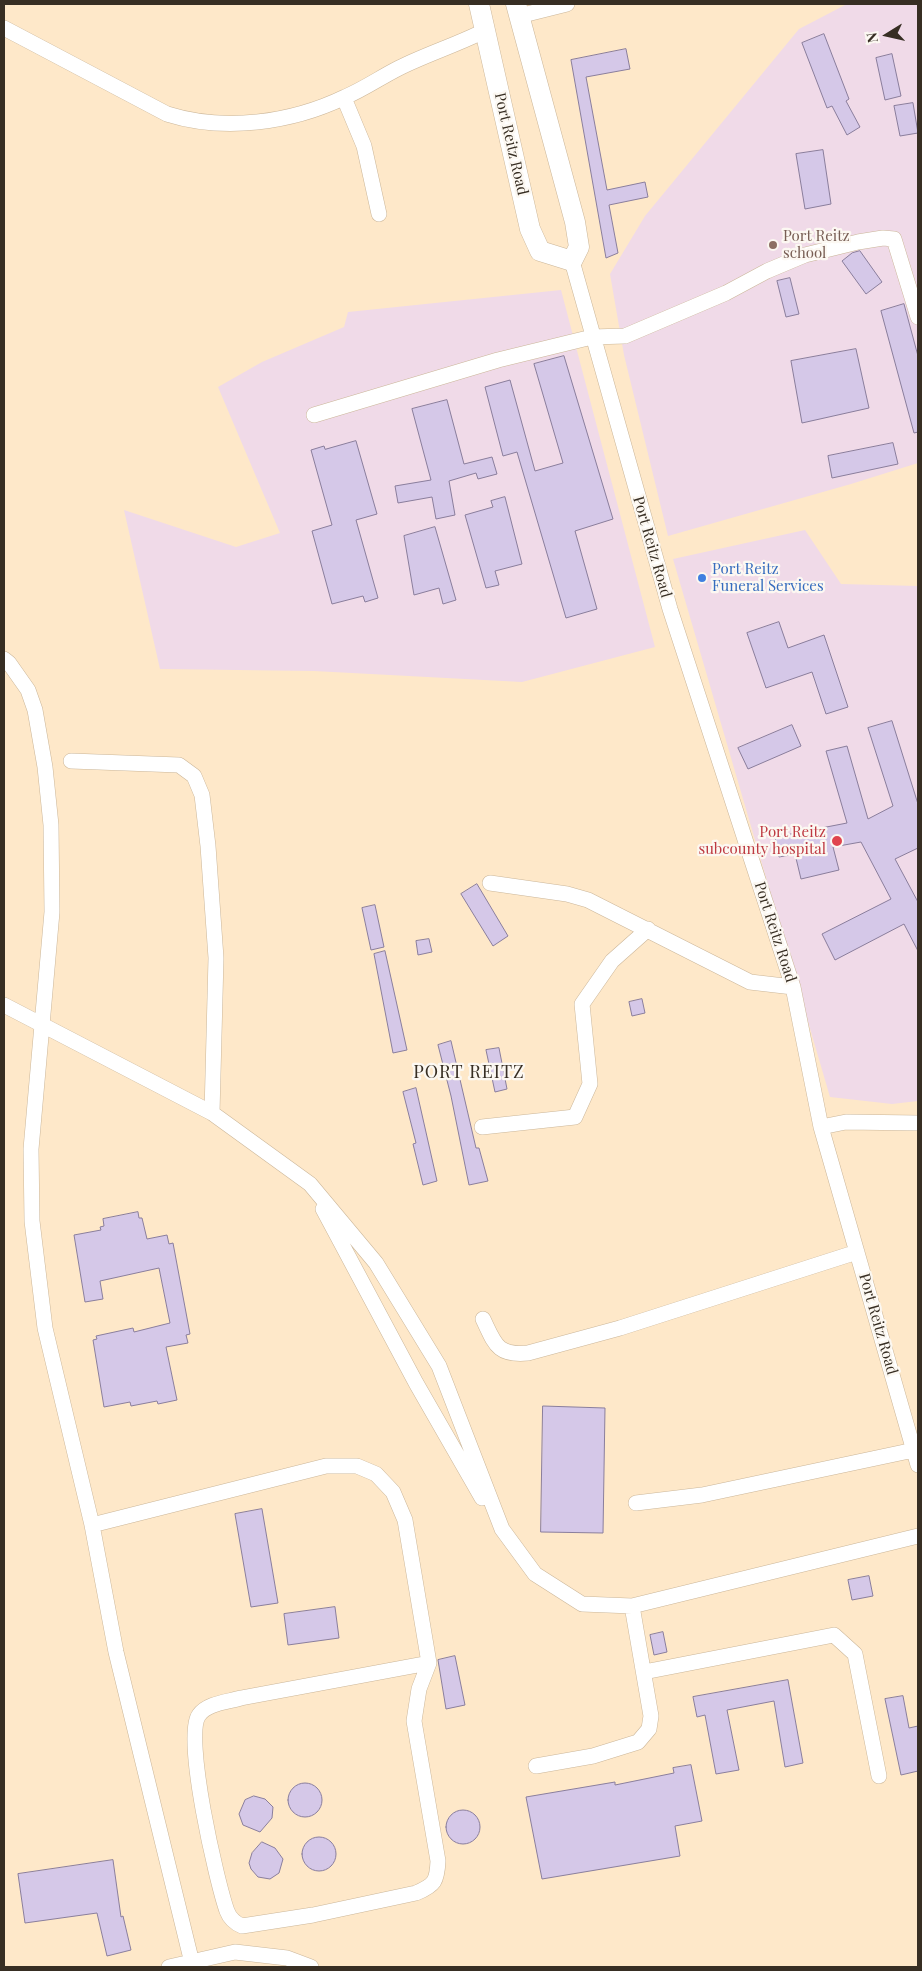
<!DOCTYPE html>
<style>
body{margin:0}
#map{position:relative;width:922px;height:1971px;overflow:hidden;background:#fee8c9;font-family:"Playfair Display",serif}
canvas{display:block}
.frame{position:absolute;inset:0;border:5px solid #372e23;pointer-events:none}
.north{position:absolute;left:862px;top:10px;width:50px;height:50px;-webkit-text-stroke:4px #fcf8f2;paint-order:stroke;rotate:260deg;font-size:14px;font-weight:700;line-height:20px;text-align:center;color:#372e23}
.north::after{content:'';display:block;margin:auto;width:18px;height:22px;background:#372e23;clip-path:polygon(50% 0,100% 100%,50% 72%,0 100%)}
</style>
<div id="map">
<canvas width="922" height="1971"></canvas>
<div class="frame"></div>
<div class="north">N</div>
</div>
<script>
const ctx = document.querySelector('canvas').getContext('2d');
ctx.lineJoin = 'round';
function paint(path, color) {
  ctx.fillStyle = color;
  ctx.fill(path, 'evenodd');
}
function stroke(path, color, width, dash) {
  ctx.strokeStyle = color;
  ctx.lineWidth = width;
  ctx.lineCap = dash ? 'butt' : 'round';
  ctx.setLineDash(dash || []);
  ctx.stroke(path);
}
function write(font, color, halo, rows, align = 'center') {
  ctx.font = font + ' "Playfair Display",serif';
  ctx.lineWidth = 4.5;
  ctx.setLineDash([]);
  ctx.textBaseline = 'middle';
  ctx.strokeStyle = halo;
  ctx.fillStyle = color;
  for (const [text, x, y, turn = 0] of rows) {
    ctx.save();
    ctx.translate(x, y);
    ctx.rotate((+turn || 0) * Math.PI / 180);
    ctx.textAlign = isNaN(turn) ? turn : align;
    if (halo) ctx.strokeText(text, 0, 0);
    ctx.fillText(text, 0, 0);
    ctx.restore();
  }
}
paint(new Path2D(`
 M847 4H918V463L851 484 668 536 624 355 610 274 645 216 799 29Z
 M561 290 655 647 522 682 314 671 160 669 124 510 236 547 280 533 218 387 262 362 344 327 348 312Z
 M805 530 841 584 918 586V1101L892 1104 830 1097 673 559Z`), '#f0dae8');
const building = new Path2D(`
 M824 34 849 99 846 101 860 127 847 135 832 106 827 108 802 43Z
 M626 49 630 69 586 77 607 190 645 182 648 197 609 205 618 253 606 258 571 60Z
 M892 54 901 96 885 100 876 58Z
 M913 103 918 133 900 136 894 106Z
 M823 150 831 204 805 209 796 154Z
 M860 251 882 282 866 294 842 261 852 253Z
 M790 278 799 314 786 317 777 281Z
 M904 304 918 356V432L914 433 881 311Z
 M856 349 869 408 802 423 791 361Z
 M564 356 613 519 575 531 597 609 566 618 517 452 503 456 485 387 510 380 535 471 563 463 534 364Z
 M447 400 464 464 492 457 497 474 478 479 476 473 449 481 455 515 436 519 432 497 398 503 395 486 431 480 412 409Z
 M356 441 377 514 356 520 378 598 365 602 363 596 332 604 312 531 332 525 311 450 324 446 325 449Z
 M893 443 898 464 832 478 828 456Z
 M505 497 522 564 495 571 499 585 486 588 465 515 493 507 491 501Z
 M435 527 456 600 443 604 439 588 414 595 404 536Z
 M779 622 788 648 824 635 848 707 826 714 812 672 766 688 747 633Z
 M892 721 918 804V848L895 859 918 902V951L904 924 835 960 822 934 891 899 861 842 833 847 839 870 801 879 795 854 779 857 775 837 847 823 826 751 847 746 868 819 893 806 868 728Z
 M792 725 801 746 748 769 738 748Z
 M477 884 508 936 493 946 461 894Z
 M375 905 384 947 371 950 362 908Z
 M429 939 432 952 418 955 416 941Z
 M385 951 407 1050 393 1053 374 954Z
 M642 999 645 1013 632 1016 629 1002Z
 M451 1041 476 1148H479L488 1181 469 1185 451 1096 438 1045Z
 M499 1048 507 1089 495 1092 486 1050Z
 M416 1088 437 1181 423 1185 413 1144 416 1143 403 1092Z
 M138 1212 139 1218H142L147 1239 167 1235 169 1244 173 1243 190 1334 186 1335 188 1343 166 1347 177 1400 158 1404 157 1401 131 1406 130 1402 104 1407 93 1340 97 1339 96 1336 133 1328 134 1332 170 1323 159 1268 100 1281 103 1299 85 1302 74 1235 101 1230 100 1227 104 1226 103 1219Z
 M543 1406 605 1408 603 1533 541 1532Z
 M262 1509 278 1603 251 1607 235 1514Z
 M869 1576 873 1596 852 1600 848 1580Z
 M335 1607 339 1638 288 1645 284 1614Z
 M663 1632 667 1652 654 1655 650 1635Z
 M455 1656 465 1705 446 1709 438 1660Z
 M788 1680 803 1763 785 1767 774 1701 727 1710 739 1770 716 1774 705 1715 697 1717 693 1697Z
 M903 1696 909 1728 918 1726V1771L901 1775 885 1699Z
 M691 1765 702 1821 675 1826 680 1856 542 1879 526 1797 615 1782V1785L674 1773 673 1768Z
 M288 1800a17 17 0 1 1 34 0a17 17 0 1 1-34 0Z
 M254 1796 265 1799 273 1807 272 1818 260 1832 243 1825 239 1814 245 1800Z
 M446 1827a17 17 0 1 1 34 0a17 17 0 1 1-34 0Z
 M302 1854a17 17 0 1 1 34 0a17 17 0 1 1-34 0Z
 M262 1842 275 1848 283 1859 279 1873 270 1879 258 1877 251 1869 249 1863 252 1853Z
 M113 1860 121 1917 123 1916 131 1950 107 1956 97 1913 25 1923 18 1874Z`);
paint(building, '#d5c8e8');
stroke(building, '#8a7e9c', 1);
const minor = new Path2D(`
 M519 16 567 4
 M4 28 167 114C224 132 291 123 345 97 364 89 381 77 399 68 425 55 453 46 480 33L487 37
 M344 98 364 146 379 214
 M572 261 670 609 793 987 821 1127 918 1465
 M314 415 498 360 592 337 625 336 726 293 767 271 805 255 858 242 883 238 894 239 918 317
 M4 659 9 663 28 690 35 710 45 767 51 825 52 912 31 1149 32 1221 45 1328 92 1525 116 1652 193 1967
 M71 761 179 765 194 776 202 795 208 846 216 958 212 1113
 M490 883 567 894 588 900 750 982 793 987
 M4 1005 212 1113 310 1184 376 1263 439 1366 502 1529 535 1574 582 1604 632 1606 918 1536
 M482 1127 575 1117 590 1084 582 1004 612 961 648 929
 M821 1127 846 1122 918 1123
 M323 1209 416 1383 482 1498
 M483 1319C495 1344 497 1356 528 1353L620 1328 857 1252
 M636 1503 702 1495 914 1450
 M92 1525 326 1466H357L376 1474 393 1492 405 1520 429 1663 419 1689 414 1721 438 1861C437 1881 435 1885 416 1893L313 1915 242 1926C235 1923 230 1919 227 1911 217 1883 183 1736 199 1715 207 1703 228 1702 241 1698L429 1663
 M644 1672 834 1635 855 1654 879 1776
 M536 1766 593 1756 638 1742 649 1729 651 1716 632 1606
 M169 1967 235 1952 287 1958 311 1967`);
const major = new Path2D(`
 M479 4 530 229 540 251 572 261 579 247 575 222 516 4`);
stroke(minor, '#cbb699', 16);
stroke(major, '#cbb699', 21);
stroke(minor, '#fff', 15);
stroke(major, '#fff', 20);
for (const [x, y, r, color] of [
 [773,245,5,"#8d6e63"],
 [702,578,5,"#3f7fe0"],
 [837,841,6,"#e0444e"]
]) {
  const dot = new Path2D();
  dot.arc(x, y, r, 0, 2 * Math.PI);
  ctx.fillStyle = color;
  ctx.fill(dot);
  stroke(dot, '#fcf8f2', 2);
}
write('15px', '#372e23', '#fcf8f2', [
 ["Port Reitz Road",511,144,77],
 ["Port Reitz Road",652,547,74],
 ["Port Reitz Road",775,932,72],
 ["Port Reitz Road",878,1324,74]
]);
write('15px', '#785e54', '#fcf8f2', [
 ["Port Reitz",783,236],
 ["school",783,253]
], 'left');
write('15px', '#366cbe', '#fcf8f2', [
 ["Port Reitz",712,569],
 ["Funeral Services",712,586]
], 'left');
write('15px', '#be3a42', '#fcf8f2', [
 ["Port Reitz",826,832],
 ["subcounty hospital",826,849]
], 'right');
ctx.letterSpacing = '1px';
write('18px', '#372e23', '#fcf8f2', [
 ["PORT REITZ",469,1072]
]);
ctx.letterSpacing = '0px';
</script>
